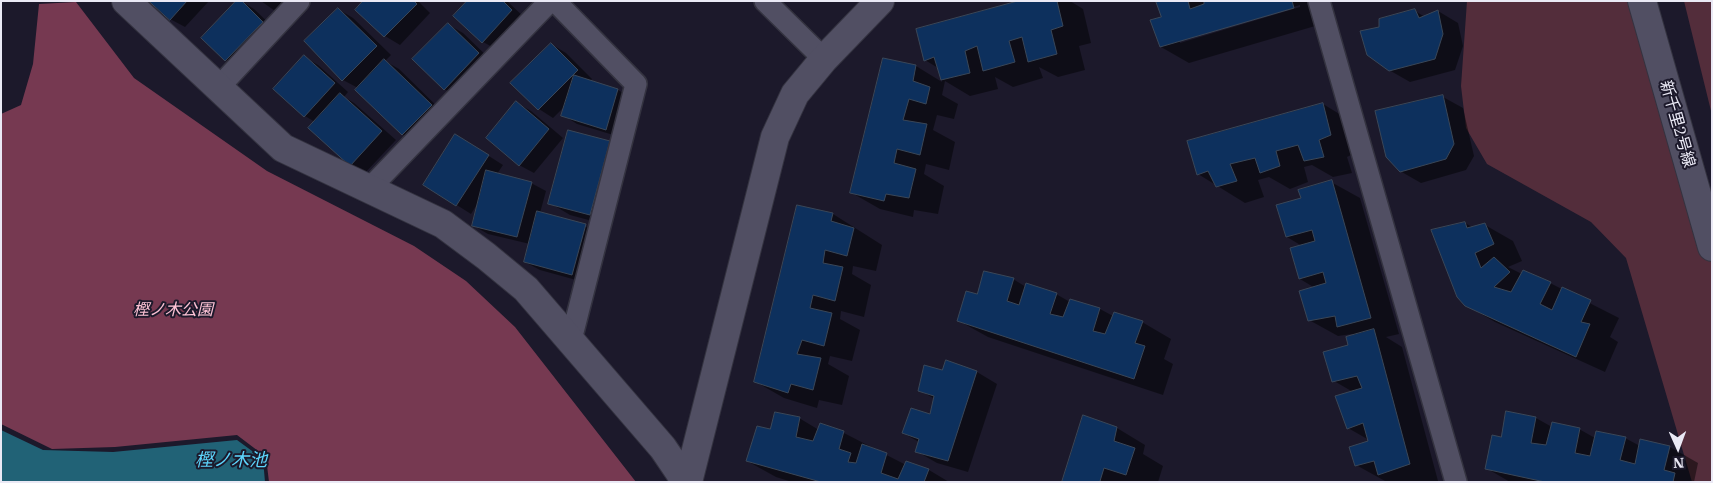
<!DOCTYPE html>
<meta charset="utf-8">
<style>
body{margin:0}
#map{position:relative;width:1713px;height:483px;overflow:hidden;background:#1c192b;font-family:"IBM Plex Serif",serif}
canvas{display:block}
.frame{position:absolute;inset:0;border:2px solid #eae9f5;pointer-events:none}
.north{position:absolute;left:1653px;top:423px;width:50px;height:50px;-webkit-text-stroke:4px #1c192b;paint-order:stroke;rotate:178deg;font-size:14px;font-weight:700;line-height:20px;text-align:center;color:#eae9f5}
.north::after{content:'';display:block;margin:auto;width:18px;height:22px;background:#eae9f5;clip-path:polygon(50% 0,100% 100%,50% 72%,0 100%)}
</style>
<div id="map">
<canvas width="1713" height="483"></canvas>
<div class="frame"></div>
<div class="north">N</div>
</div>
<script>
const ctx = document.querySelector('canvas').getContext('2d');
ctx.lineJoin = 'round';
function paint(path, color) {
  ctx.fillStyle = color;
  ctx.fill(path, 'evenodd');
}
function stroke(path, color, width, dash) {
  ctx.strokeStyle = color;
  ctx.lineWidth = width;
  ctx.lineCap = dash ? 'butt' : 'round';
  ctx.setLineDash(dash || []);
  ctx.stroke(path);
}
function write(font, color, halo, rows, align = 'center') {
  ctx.font = font + ' "IBM Plex Serif","Noto Sans JP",serif';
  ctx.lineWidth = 4;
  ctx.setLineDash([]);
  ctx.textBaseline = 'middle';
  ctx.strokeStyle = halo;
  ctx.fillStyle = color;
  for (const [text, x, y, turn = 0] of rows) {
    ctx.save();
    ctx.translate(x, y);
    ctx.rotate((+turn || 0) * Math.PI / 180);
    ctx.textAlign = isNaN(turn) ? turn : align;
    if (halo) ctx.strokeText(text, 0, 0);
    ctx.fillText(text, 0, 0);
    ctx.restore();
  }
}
paint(new Path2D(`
 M1467 1H1642L1712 247V482H1692L1626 258 1591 222 1487 164 1466 128 1461 86Z
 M1684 1H1712V115Z`), '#532d3b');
paint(new Path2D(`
 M76 2 134 78 267 171 414 246 466 281 515 327 636 482H269L266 457 237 435 115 447 52 449 1 424V114L21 105 33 64 39 4Z`), '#763951');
paint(new Path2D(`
 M1 430 43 450 113 452 237 440 263 459 265 482H1Z`), '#216276');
paint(new Path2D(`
 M151 1H209L185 27 170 19Z
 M241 1 254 9 277 31 240 68 226 60Z
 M261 1H297L282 16Z
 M365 1H418L430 13 400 45 385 36 357 10Z
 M468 1H507L526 19 498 50 483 42Z
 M1022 1H1070L1083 9 1091 43 1079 46 1085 70 1058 77 1039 67 1043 78 1013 87 995 77 998 89 970 96 945 81 942 95 958 104 954 119 937 115 933 130 955 142 949 170 926 164 924 174 944 186 938 214 914 210 913 217 880 209 852 193 884 60 916 66 942 82 938 68 925 60Z
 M1157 1H1315L1322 24 1189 63 1161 47 1162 18ZM1300 5V7L1180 43V40Z
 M338 9 353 18 391 55 385 61 399 69 445 114 417 143 402 134 358 88 343 80 305 42Z
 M1415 11 1425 17 1438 11 1458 23 1463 46 1455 70 1410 82 1389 70 1380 28Z
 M449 25 463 33 493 62 459 97 444 89Z
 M551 44 566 53 592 79 590 81 618 90 632 98 620 137 577 124 563 115 566 105 553 118 539 109Z
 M304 57 318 65 348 92 344 97 354 103 396 140 365 173 351 165 315 122 305 116Z
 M1443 97 1463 108 1474 156 1466 170 1421 183 1400 171Z
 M517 103 531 111 563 138 534 173 519 165Z
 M1323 104 1351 121 1359 151 1347 157 1352 173 1333 177 1312 165 1304 167 1308 182 1290 189 1269 177 1258 180 1264 197 1245 203 1198 174Z
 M609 142 629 154 611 226 570 215 550 203Z
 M470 144 503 165 497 174 531 183 546 191 540 213 585 226 600 234 587 283 540 270 525 262 530 244 488 234 474 226 479 201 471 214 425 185Z
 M1331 182 1360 198 1399 334 1386 337 1402 347 1438 481H1385L1356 465 1369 440 1348 428 1353 392 1334 381 1355 336 1352 334 1338 336 1309 320 1315 288 1300 279 1302 246 1287 237 1303 199Z
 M798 207 833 214 882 245 876 271 853 266 852 274 871 285 864 317 841 311 840 319 860 330 852 361 830 356 828 364 849 376 842 405 819 400 817 408 784 398 756 382Z
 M1465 223 1474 228 1485 225 1513 241 1522 261 1508 267 1522 274 1550 283 1619 318 1610 337 1618 342 1605 372 1495 322 1466 305Z
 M1013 279 1026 287 1056 294 1070 302 1100 309 1113 316 1142 322 1171 339 1164 359 1173 364 1163 395 988 337 959 321 978 295Z
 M977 372 997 384 968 472 937 463 916 451 919 442 903 433 931 415 935 399 919 390Z
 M1507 412 1536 418 1552 427 1579 429 1595 438H1625L1640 446 1670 447 1698 463 1694 482H1510L1486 468 1502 439Z
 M799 418 819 430 821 425 844 433 906 465 907 463 929 470 949 482H792L776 477 747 461 771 431Z
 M1117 428 1145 445 1143 454 1163 466 1158 482H1063Z`), '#0007');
const building = new Path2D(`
 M149 1H187L170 20Z
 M236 1H242L263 22 225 61 201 38Z
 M363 1H414L417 4 384 37 355 10Z
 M467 1H503L512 10 482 43 453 16Z
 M1018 1H1057L1063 26 1051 30 1057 54 1028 62 1022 37 1009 41 1015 62 983 71 977 46 965 51 970 73 941 80 934 57 924 61 916 29Z
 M1156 1H1188L1190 9 1204 4V1H1292L1294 8 1160 47 1150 20 1161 17Z
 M338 8 377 46 342 81 304 41Z
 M1415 9 1419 18 1438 10 1443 34 1435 59 1389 71 1367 55 1360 31 1379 27V19Z
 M448 23 479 53 444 90 412 59Z
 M551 43 578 70 538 110 510 83Z
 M304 55 335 83 304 117 273 89Z
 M883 58 916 65 913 81 930 87 926 104 909 99 903 120 927 124 920 155 897 149 894 163 916 169 909 198 886 194 884 201 850 193Z
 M384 59 432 105 402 135 355 90Z
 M574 75 618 89 606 130 561 116Z
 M340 93 382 131 350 166 308 128Z
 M1443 95 1454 144 1446 159 1400 172 1386 157 1375 111Z
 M516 101 549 129 519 166 486 138Z
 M1323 103 1331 135 1319 140 1324 157 1304 161 1298 145 1276 151 1280 166 1260 173 1255 158 1230 164 1237 181 1216 187 1208 171 1197 175 1187 141Z
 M568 130 610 141 590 215 548 204Z
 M455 134 489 155 456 206 423 185Z
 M486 170 532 182 517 237 472 226Z
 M1332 180 1371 318 1337 327 1335 316 1308 321 1299 291 1326 283 1323 272 1299 279 1290 248 1315 241 1312 230 1286 237 1276 205 1301 198 1298 190Z
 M797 205 833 213 831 221 854 228 847 256 825 250 823 263 843 267 835 301 813 295 810 308 832 313 824 346 802 340 797 354 821 358 813 390 791 384 788 393 754 382Z
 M537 211 586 224 572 275 524 262Z
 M1465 222 1467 228 1485 223 1494 244 1475 253 1481 268 1494 257 1510 272 1494 287 1511 292 1523 270 1551 282 1540 304 1552 310 1562 287 1591 300 1581 322 1590 324 1576 357 1465 306 1457 297 1431 230Z
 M984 271 1014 278 1007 301 1019 305 1026 283 1057 293 1050 314 1063 317 1070 299 1100 308 1093 331 1105 334 1114 312 1143 321 1135 343 1145 346 1134 379 957 321 966 291 977 294Z
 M1374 329 1410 464 1378 475 1374 461 1355 466 1349 447 1368 441 1363 423 1347 429 1335 396 1362 388 1357 376 1332 382 1323 352 1348 345 1346 337Z
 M946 360 977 371 948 461 915 452 919 439 902 433 911 408 930 414 934 396 918 391 924 365 942 370Z
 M1506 411 1536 417 1531 443 1546 445 1552 422 1580 428 1575 453 1590 456 1596 431 1626 437 1620 460 1635 464 1640 439 1670 446 1664 470 1675 473 1673 482H1545L1485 469 1492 435 1501 437Z
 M775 412 800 417 796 437 813 441 820 423 844 431 839 449 851 453 848 462 856 463 862 444 887 453 881 473 898 479 906 461 929 469 924 482H821L746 461 757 426 770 429Z
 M1083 415 1117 427 1114 441 1135 448 1126 475 1104 468 1100 481 1103 482H1062Z`);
paint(building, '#0d305d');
stroke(building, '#3a4758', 1);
const minor = new Path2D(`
 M555 1 636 84 571 340
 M765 1 824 59
 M1319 1 1456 482
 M219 87 299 1
 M369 189 550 1`);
const tertiary = new Path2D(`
 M126 1 283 148 443 224 486 256 526 289 663 448 686 482
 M1642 1 1712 247
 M688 482 775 137 795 94 824 59 880 1`);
stroke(minor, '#343340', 24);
stroke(tertiary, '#343340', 30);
stroke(minor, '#514f63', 21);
stroke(tertiary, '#514f63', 28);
write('16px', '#eae9f5', '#1c192b', [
 ["新千里2号線",1677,124,74]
]);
write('italic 16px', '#fdc2d5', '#1c192b', [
 ["樫ノ木公園",173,310]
]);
write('italic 18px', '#5dd5fc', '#1c192b', [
 ["樫ノ木池",231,461]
]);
</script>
